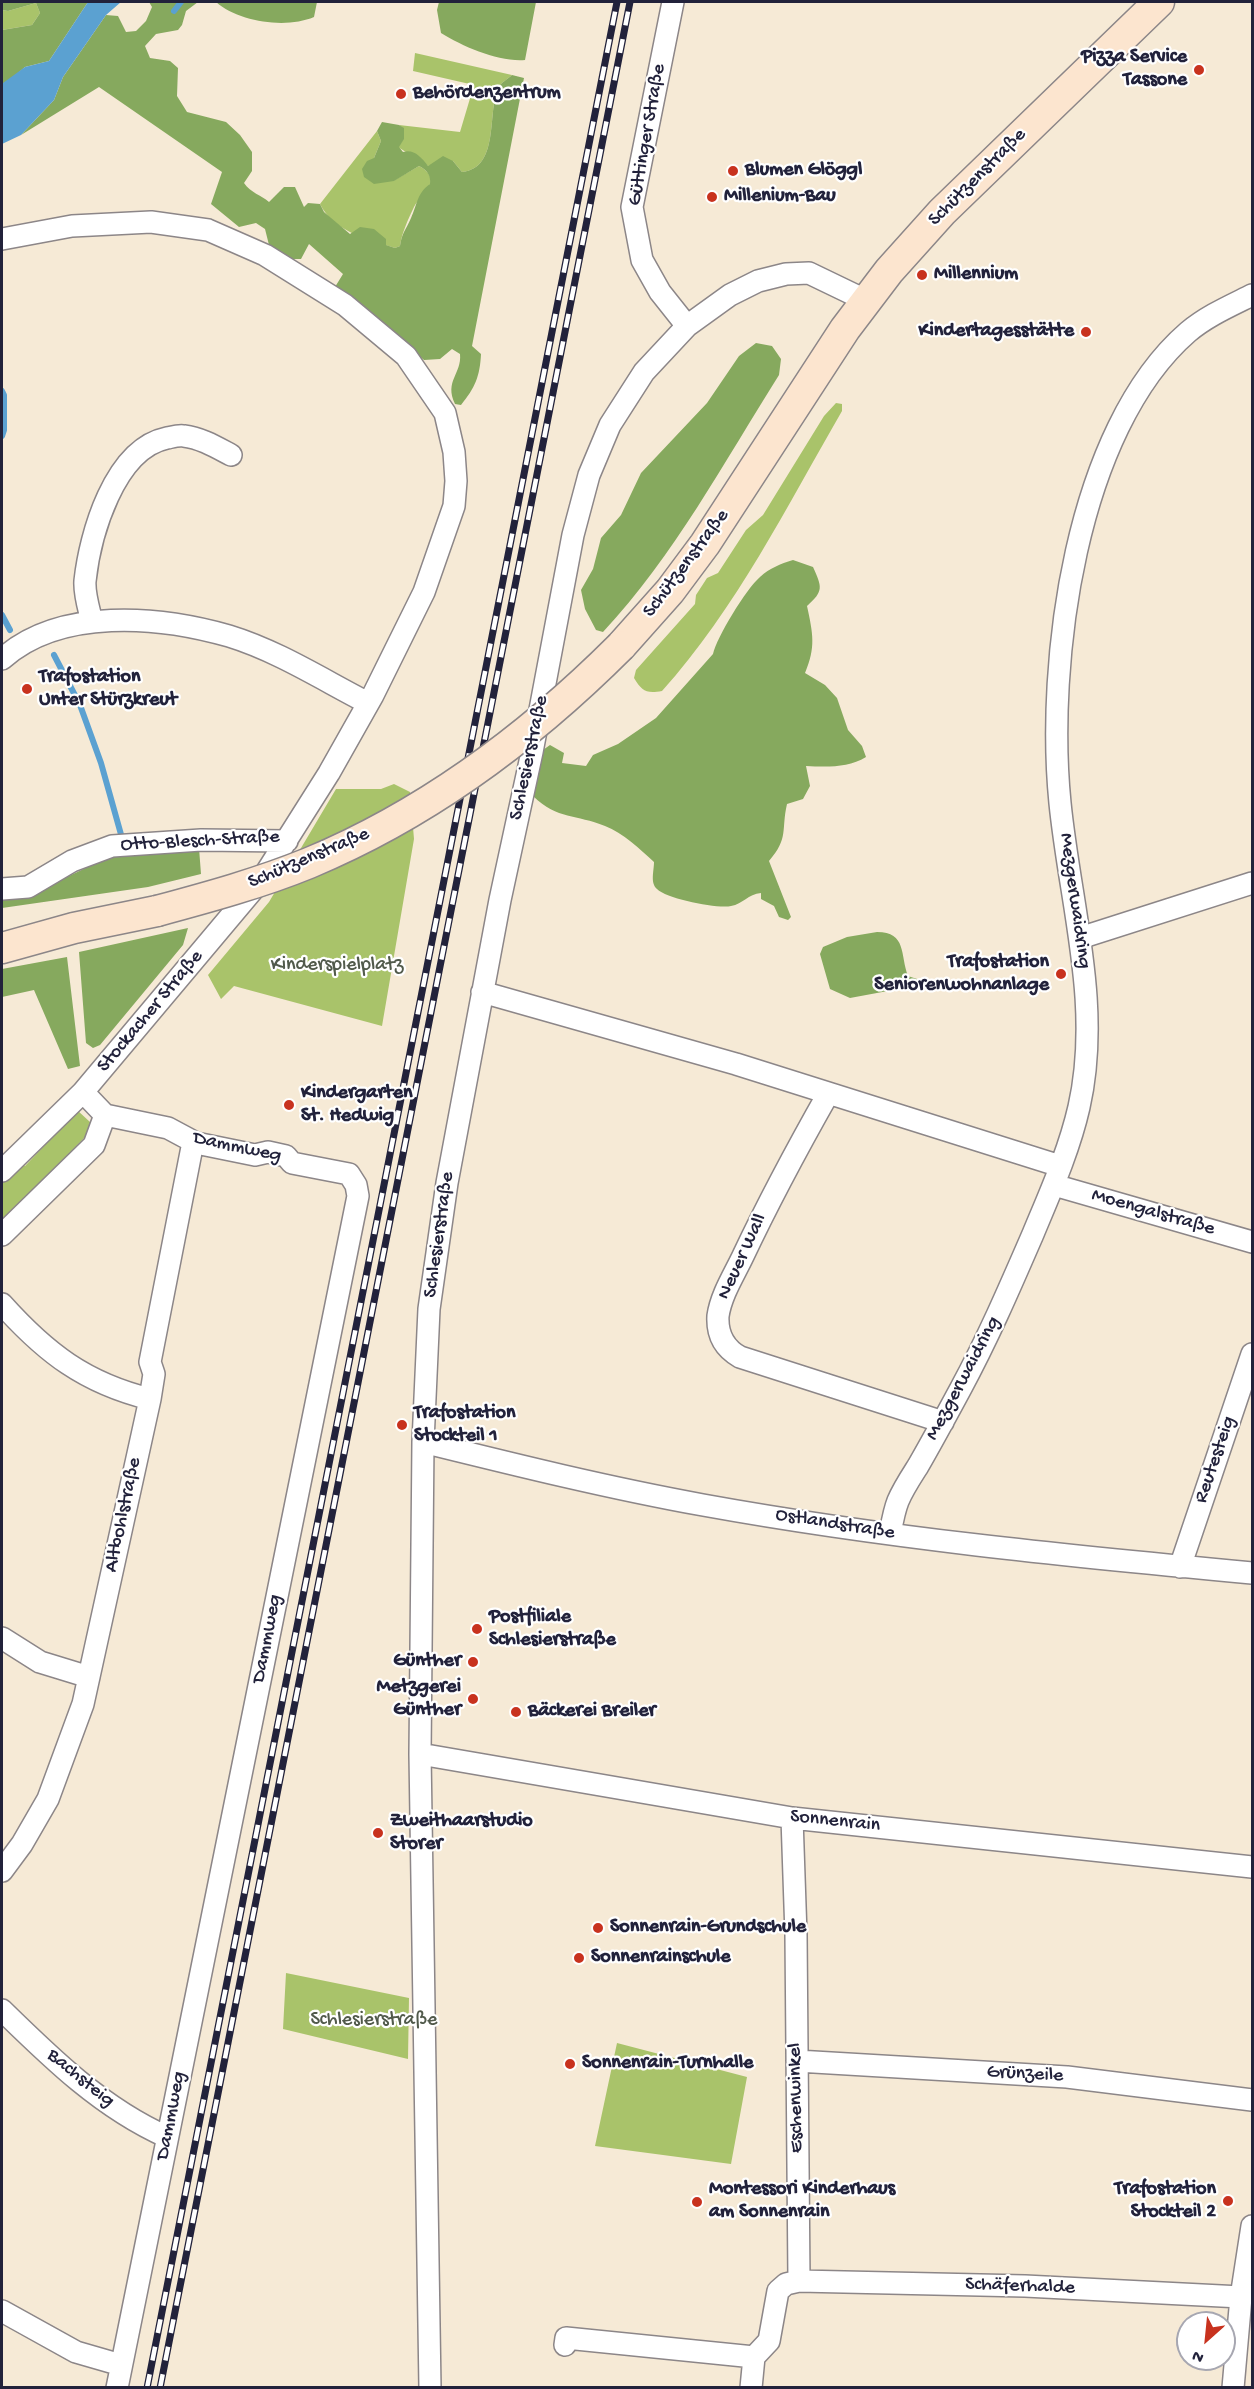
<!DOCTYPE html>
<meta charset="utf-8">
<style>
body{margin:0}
#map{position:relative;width:1254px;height:2389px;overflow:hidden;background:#f6ead6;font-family:"Gochi Hand",sans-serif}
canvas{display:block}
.frame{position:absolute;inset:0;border:3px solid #22223b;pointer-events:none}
.north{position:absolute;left:1176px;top:2311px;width:60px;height:60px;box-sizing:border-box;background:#fff;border:2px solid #a7a7b1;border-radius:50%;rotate:207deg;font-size:16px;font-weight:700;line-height:24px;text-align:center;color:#22223b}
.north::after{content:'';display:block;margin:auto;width:21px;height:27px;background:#c8321e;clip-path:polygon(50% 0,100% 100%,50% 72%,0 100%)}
</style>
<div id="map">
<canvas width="1254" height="2389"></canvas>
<div class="frame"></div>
<div class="north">N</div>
</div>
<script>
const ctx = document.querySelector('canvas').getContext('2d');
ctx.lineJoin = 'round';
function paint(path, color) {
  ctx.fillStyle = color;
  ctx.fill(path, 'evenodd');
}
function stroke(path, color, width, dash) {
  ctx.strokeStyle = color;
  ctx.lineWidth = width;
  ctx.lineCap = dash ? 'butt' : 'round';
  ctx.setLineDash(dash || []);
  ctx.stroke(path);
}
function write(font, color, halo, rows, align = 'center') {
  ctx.font = font + ' "Gochi Hand",sans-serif';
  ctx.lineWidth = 4.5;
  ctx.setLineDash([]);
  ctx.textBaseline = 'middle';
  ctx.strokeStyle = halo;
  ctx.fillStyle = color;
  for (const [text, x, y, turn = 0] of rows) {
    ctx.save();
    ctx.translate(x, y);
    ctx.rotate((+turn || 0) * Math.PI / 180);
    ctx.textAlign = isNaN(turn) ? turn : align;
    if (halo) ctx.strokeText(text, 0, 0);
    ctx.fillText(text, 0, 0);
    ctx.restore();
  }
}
paint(new Path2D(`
 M36 3 40 13 32 25 2 30V10L8 11Z
 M415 53 512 75C508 79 500 83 498 88 487 113 500 168 462 172L453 161 428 166 398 147 404 138V129L399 125 460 132 474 85 413 71Z
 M377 131 381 141 374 158 393 181 419 166C425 169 433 175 430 184 428 192 418 199 414 207 408 220 402 232 400 246L395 248C367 239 334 232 320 204Z
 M836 403 842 404V411C787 506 736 609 662 691 646 694 642 691 634 678L636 670 695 604 696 595 707 578 718 573 746 530 763 515 824 416Z
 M394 784 410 792 414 839 382 1026 234 986 221 999 208 975 269 902 336 789H381Z
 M77 1110 90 1122 91 1131 2 1223V1175L17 1160 25 1166 45 1145 42 1135Z
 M286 1973 409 1998 408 2059 283 2029Z
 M617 2043 747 2077 731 2164 595 2146Z`), '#a9c36a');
paint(new Path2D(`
 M2 2H88L49 61 25 67 2 87V30L32 25 40 13 36 3 8 11 2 10Z
 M149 2H198L186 11 182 25 178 30 156 34 145 46 150 58 170 61 178 68 177 96 187 112 226 122 240 135 252 152V171L244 183C251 193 261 195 269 202L284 187H295L304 207 308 203 320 204 324 212 350 234 360 227 374 229 386 239V245L395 248 400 246C402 232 406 230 411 218 417 205 417 193 430 184 431 175 427 170 419 166L394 181 374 184 364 177 362 169 367 161 374 158 381 141 377 131 382 122 399 125 404 128V139L399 147 403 152C414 149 421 157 428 166L443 156 453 161 462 172C500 168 487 113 498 88 500 83 508 79 512 75L524 78 472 346 481 354C480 376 475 388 461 405L455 404C444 381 462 374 460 354L452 349 440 359 424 360 335 287 343 274 309 244 301 259H289L269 245 265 229 256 223 239 227 211 204 222 172 99 87 21 135 54 100 63 77 106 15 118 16 126 32 136 31 146 21 152 7Z
 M216 2H317L314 17C286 29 239 22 216 2Z
 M439 2H536L525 60C498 62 464 47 441 33L437 10Z
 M756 343 772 346 781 359 779 375C724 462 674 556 603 632L596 630 585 609 581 590 593 569 601 538 621 515 641 473 707 403 739 356Z
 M793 560 813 567C822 587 824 591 807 606 813 634 816 647 805 673L825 685 837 698 848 730 862 746 866 757C848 768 827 767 806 766L810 786 803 799 787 804C781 830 789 838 769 861L791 917 788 920 779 917 774 906 761 899V893C748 894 743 904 731 906 718 909 667 899 657 889 650 883 654 871 654 862 640 849 623 833 605 826 576 814 558 820 533 796V757L550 745 564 753 562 763 586 766 593 755 618 744 656 718 713 654C717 637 746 589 760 577 770 568 780 564 793 560Z
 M199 848 201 874 148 887 2 908V896L31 894 113 855Z
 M188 928 183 945 100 1045 93 1048 86 1043 79 952Z
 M877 932C907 932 900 955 908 976L920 980V985L850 998 830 989 820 954 823 947 847 937Z
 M67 957 80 1066 68 1069 34 990 2 997V969Z`), '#86a95e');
paint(new Path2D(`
 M88 2H121L106 15 63 77 54 100 21 135 2 144 3 83 25 67 49 61Z`), '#5ba1d1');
stroke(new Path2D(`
 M174 11 181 2
 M2 391 4 395V430L2 436
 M2 615 10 630
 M54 655 80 705 101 763 122 838`), '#5ba1d1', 6);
const street = new Path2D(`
 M673 2 632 207 642 260 660 292 687 326
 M2 239 72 226 151 222 208 230 265 255 345 305 406 356 445 413 454 452 456 481 454 506 424 592 373 695 329 773 262 879 83 1092 2 1171
 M92 622C89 609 84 594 85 581 90 535 114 449 167 438 172 437 179 435 184 436 201 438 216 447 231 455
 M2 659C60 607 159 616 229 636 278 651 323 680 368 703
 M2 889 28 887 72 861 112 846 201 840 287 841
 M1080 938 1252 883
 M482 992 736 1064 1060 1166
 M83 1092 105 1115 168 1128 196 1143 255 1155 268 1152 286 1156 292 1163 349 1174 356 1185 358 1196 117 2388
 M828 1094C798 1147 769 1201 743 1256 734 1275 721 1295 718 1316 717 1334 724 1348 740 1357L943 1422
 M1054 1185 1252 1242
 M2 1235 94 1145 105 1115
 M2 1304C46 1353 85 1383 150 1399
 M423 1442C516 1465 609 1488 703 1505 885 1538 1069 1556 1252 1573
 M890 1534C892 1523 894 1511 898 1501 903 1489 911 1477 918 1466 933 1440 947 1414 961 1388 988 1338 1010 1287 1033 1234 1050 1193 1069 1151 1079 1107 1102 1005 1070 904 1060 803 1046 663 1075 430 1188 332 1207 316 1230 306 1252 295
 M1180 1567 1252 1354
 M2 1638 40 1662 89 1677
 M420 1754 792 1818 1252 1867
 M2 1871 22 1844 48 1799 83 1704 150 1399 154 1374 150 1362 193 1142
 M2 2010C52 2059 102 2108 167 2137
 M797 2061 1067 2077 1252 2100
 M799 2281 1025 2286 1241 2297
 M2 2311 76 2352 121 2365
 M565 2345 566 2338 754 2357
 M430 2388 420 1754 423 1442 429 1309 447 1183 500 900 532 752 573 535 589 475 610 425 644 372 687 326 730 295 758 281 786 274 809 273 865 300
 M751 2388 754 2357 769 2341 778 2291 786 2284 799 2281 796 1935 792 1818
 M1233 2388 1241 2297 1252 2226`);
const secondary = new Path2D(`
 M621 646 670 591 705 544 845 329 889 271 942 212 1159 2
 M2 948 74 928 157 911`);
stroke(street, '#8c8688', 24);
stroke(secondary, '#8c8688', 33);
stroke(street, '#fff', 21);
stroke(secondary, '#fce5cf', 30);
const rail = new Path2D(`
 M147 2388 617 2
 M160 2388 630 2`);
stroke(rail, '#22223b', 7);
stroke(rail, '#fff', 4.5, [14]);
const secondaryBridge = new Path2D(`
 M157 911C209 897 260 883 309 863 429 813 530 737 621 646`);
stroke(secondaryBridge, '#8c8688', 33, []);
stroke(secondaryBridge, '#fce5cf', 30);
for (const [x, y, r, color] of [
 [1199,70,6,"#c8321e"],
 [401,94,6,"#c8321e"],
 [733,171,6,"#c8321e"],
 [712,197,6,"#c8321e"],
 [922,275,6,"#c8321e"],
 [1086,332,6,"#c8321e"],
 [27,689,6,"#c8321e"],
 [1061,974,6,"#c8321e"],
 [289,1105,6,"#c8321e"],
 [402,1425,6,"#c8321e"],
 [477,1629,6,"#c8321e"],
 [473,1662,6,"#c8321e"],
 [473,1699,6,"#c8321e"],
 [516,1712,6,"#c8321e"],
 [378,1833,6,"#c8321e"],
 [598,1928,6,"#c8321e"],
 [579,1958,6,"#c8321e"],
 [570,2064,6,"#c8321e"],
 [1228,2201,6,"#c8321e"],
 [697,2202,6,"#c8321e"]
]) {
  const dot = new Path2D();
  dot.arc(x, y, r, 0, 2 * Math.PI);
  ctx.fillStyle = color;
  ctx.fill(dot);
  stroke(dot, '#fff', 2);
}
write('bold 20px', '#22223b', '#fff', [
 ["Pizza Service",1187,58,"right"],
 ["Tassone",1187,81,"right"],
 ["Behördenzentrum",413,94],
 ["Blumen Glöggl",745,171],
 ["Millenium-Bau",724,197],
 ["Millennium",934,275],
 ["Kindertagesstätte",1074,332,"right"],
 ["Trafostation",39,678],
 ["Unter Stürzkreut",39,701],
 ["Trafostation",1049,963,"right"],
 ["Seniorenwohnanlage",1049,986,"right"],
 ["Kindergarten",301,1094],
 ["St. Hedwig",301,1117],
 ["Trafostation",414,1414],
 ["Stockteil 1",414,1437],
 ["Postfiliale",489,1618],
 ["Schlesierstraße",489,1641],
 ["Günther",461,1662,"right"],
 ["Metzgerei",461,1688,"right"],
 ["Günther",461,1711,"right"],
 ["Bäckerei Breiler",528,1712],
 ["Zweithaarstudio",390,1822],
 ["Storer",390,1845],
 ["Sonnenrain-Grundschule",610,1928],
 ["Sonnenrainschule",591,1958],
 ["Sonnenrain-Turnhalle",582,2064],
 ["Montessori Kinderhaus",709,2190],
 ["am Sonnenrain",709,2213],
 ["Trafostation",1216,2190,"right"],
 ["Stockteil 2",1216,2213,"right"]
], 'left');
write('20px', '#22223b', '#fff', [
 ["Güttinger Straße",648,135,-80],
 ["Schützenstraße",978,178,-45],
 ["Schützenstraße",687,564,-53],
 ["Schlesierstraße",530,758,-78],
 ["Otto-Blesch-Straße",200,842,-3],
 ["Schützenstraße",309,859,-23],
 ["Mezgerwaidring",1074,901,82],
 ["Stockacher Straße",151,1012,-50],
 ["Dammweg",237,1148,12],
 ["Moengalstraße",1153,1213,16],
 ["Schlesierstraße",440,1235,-82],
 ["Neuer Wall",743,1257,-65],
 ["Mezgerwaidring",964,1379,-62],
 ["Reutesteig",1216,1460,-71],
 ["Altbohlstraße",124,1515,-78],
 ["Ostlandstraße",835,1525,9],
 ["Dammweg",268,1639,-79],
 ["Sonnenrain",835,1822,6],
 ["Grünzeile",1025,2075,3],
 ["Bachsteig",80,2079,39],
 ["Eschenwinkel",797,2098,-91],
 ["Dammweg",172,2116,-79],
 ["Schäferhalde",1020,2287,2]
]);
write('20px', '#515a4b', '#fff', [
 ["Kinderspielplatz",337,966],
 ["Schlesierstraße",374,2021]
]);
</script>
